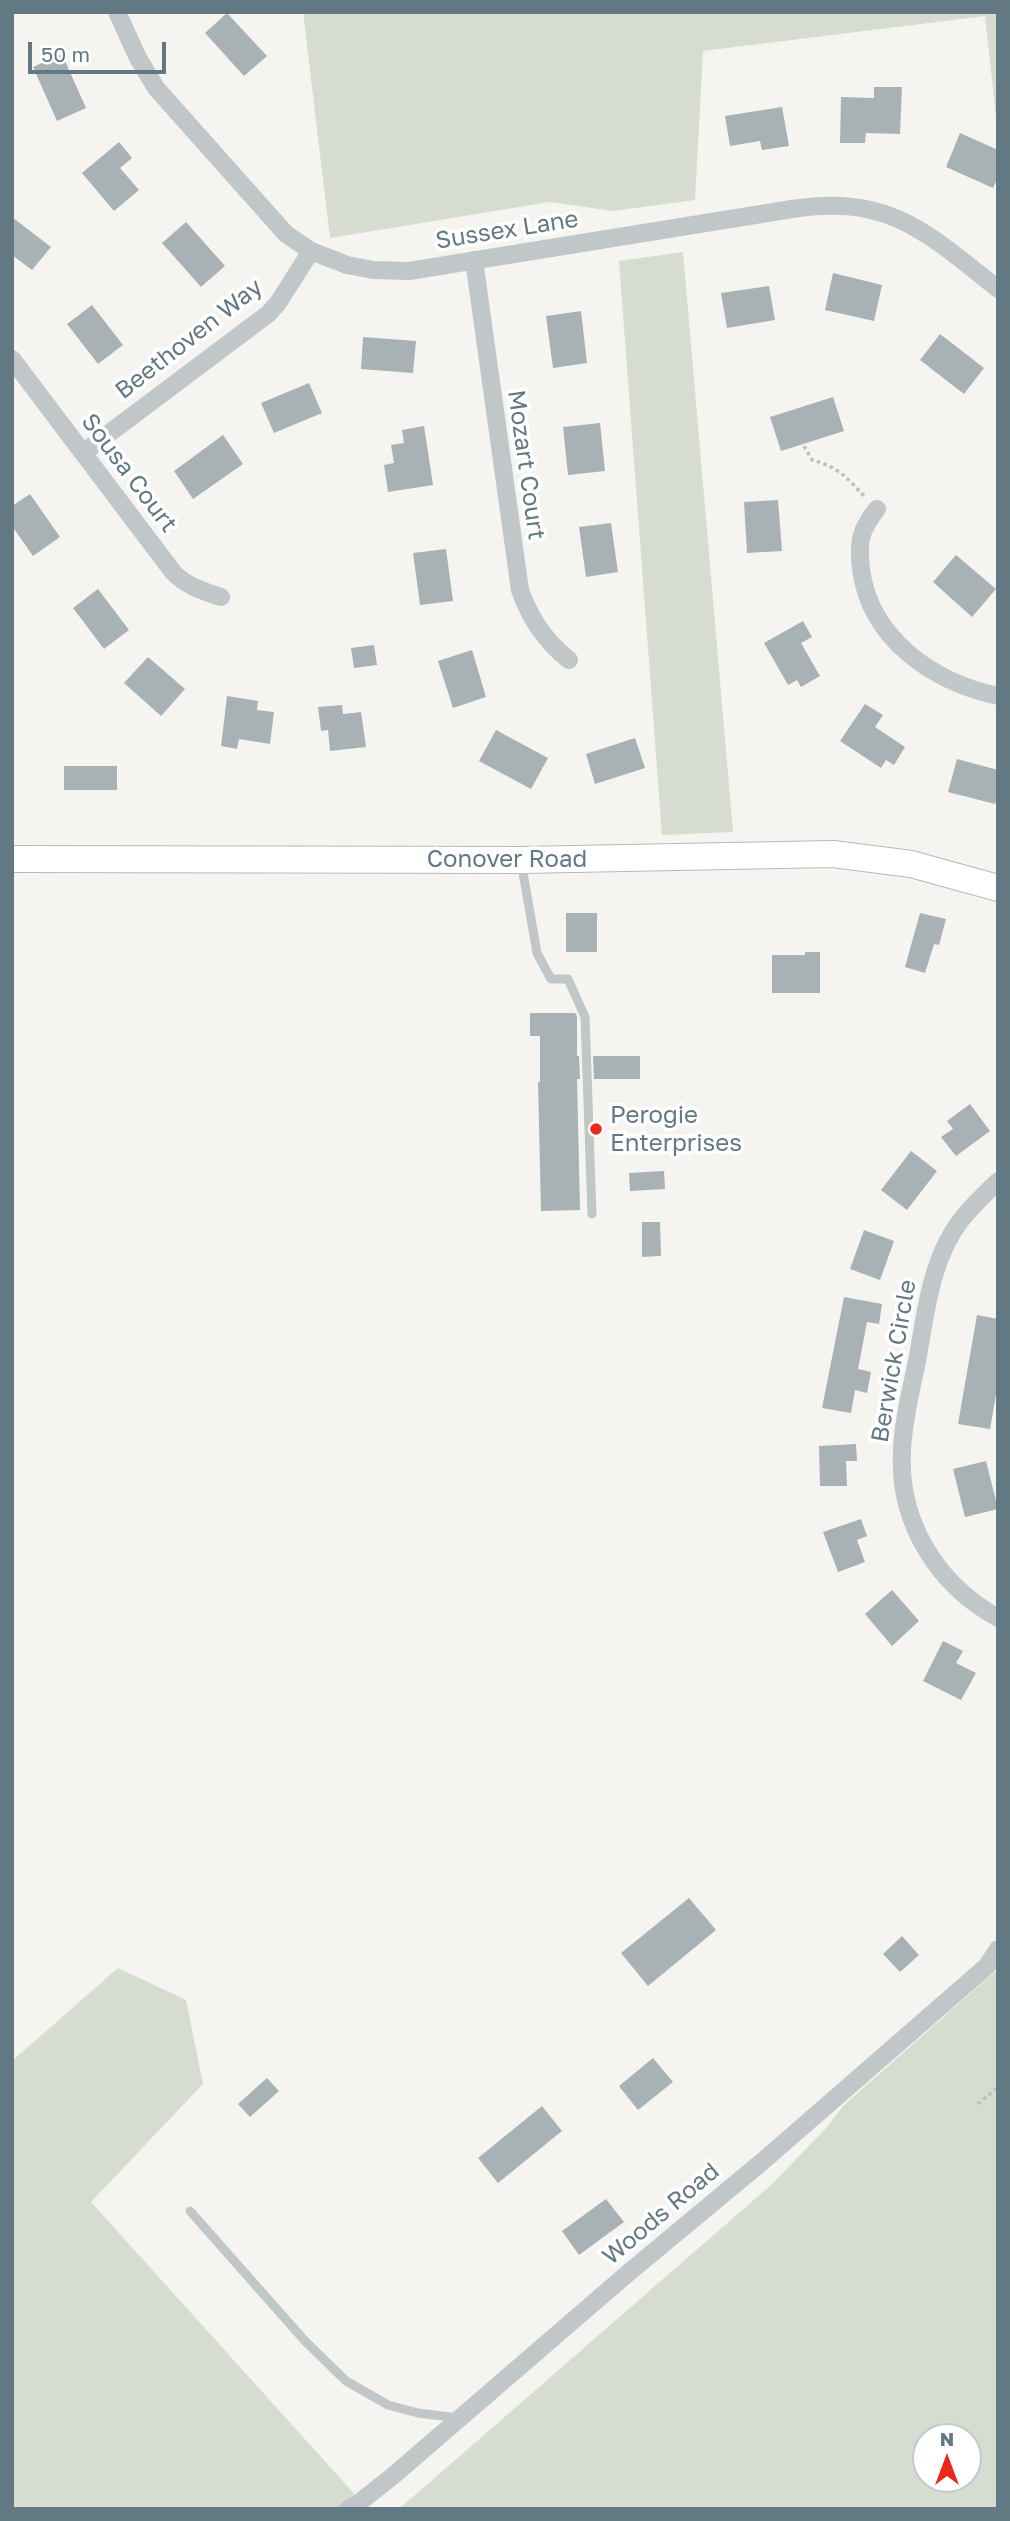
<!DOCTYPE html>
<style>
body{margin:0}
#map{position:relative;width:1010px;height:2521px;overflow:hidden;background:#f5f4f0;font-family:"Golos Text",sans-serif}
canvas{display:block}
.frame{position:absolute;inset:0;border:14px solid #627983;pointer-events:none}
.north{position:absolute;left:912px;top:2423px;width:70px;height:70px;box-sizing:border-box;background:#fff;border:2px solid #c0c9cd;border-radius:50%;rotate:0deg;font-size:19px;font-weight:700;line-height:28px;text-align:center;color:#627983}
.north::after{content:'';display:block;margin:auto;width:24px;height:32px;background:#ea291b;clip-path:polygon(50% 0,100% 100%,50% 72%,0 100%)}
.scale{position:absolute;left:28px;top:42px;width:138px;height:32px;box-sizing:border-box;border:4px solid #627983;border-top:0;padding-left:9px;font-size:21px;line-height:24px;white-space:nowrap;color:#627983;-webkit-text-stroke:5px #fff;paint-order:stroke}
</style>
<div id="map">
<canvas width="1010" height="2521"></canvas>
<div class="frame"></div>
<div class="north">N</div>
<div class="scale">50 m</div>
</div>
<script>
const ctx = document.querySelector('canvas').getContext('2d');
ctx.lineJoin = 'round';
function paint(path, color) {
  ctx.fillStyle = color;
  ctx.fill(path, 'evenodd');
}
function stroke(path, color, width, dash) {
  ctx.strokeStyle = color;
  ctx.lineWidth = width;
  ctx.lineCap = dash ? 'butt' : 'round';
  ctx.setLineDash(dash || []);
  ctx.stroke(path);
}
function write(font, color, halo, rows, align = 'center') {
  ctx.font = font + ' "Golos Text",sans-serif';
  ctx.lineWidth = 7;
  ctx.setLineDash([]);
  ctx.textBaseline = 'middle';
  ctx.strokeStyle = halo;
  ctx.fillStyle = color;
  for (const [text, x, y, turn = 0] of rows) {
    ctx.save();
    ctx.translate(x, y);
    ctx.rotate((+turn || 0) * Math.PI / 180);
    ctx.textAlign = isNaN(turn) ? turn : align;
    if (halo) ctx.strokeText(text, 0, 0);
    ctx.fillText(text, 0, 0);
    ctx.restore();
  }
}
paint(new Path2D(`
 M303 12H998V135L985 16 703 51 695 200 613 211 550 202 330 238Z
 M683 252 733 832 662 835 619 261Z
 M118 1968 186 2000 203 2084 91 2202 368 2509H12V2061Z
 M998 1969V2509H399L771 2185 826 2128 844 2105ZM926 2437H968V2479H926Z`), '#d7dcd1');
paint(new Path2D(`
 M227 13 267 56 244 76 205 33Z
 M62 54 86 108 57 121 33 67Z
 M874 87H902L900 134 866 133 865 143H840L841 97 874 98Z
 M782 107 789 146 762 150 760 141 730 146 725 116Z
 M960 133 998 150V177L993 188 946 167Z
 M119 142 132 158 120 168 139 190 114 211 82 173Z
 M12 217 51 247 32 270 12 255Z
 M186 222 225 266 201 287 162 243Z
 M833 273 882 285 874 321 825 310Z
 M769 286 775 320 727 328 721 293Z
 M92 305 123 345 98 364 67 324Z
 M581 311 587 363 553 368 546 316Z
 M940 334 984 368 964 394 920 360Z
 M363 337 416 341 413 373 361 369Z
 M309 383 322 413 274 433 261 403Z
 M833 397 844 431 781 451 770 417Z
 M600 423 605 471 568 475 563 427Z
 M424 426 433 485 388 492 384 465 394 463 391 445 404 443 402 430Z
 M223 435 243 464 193 499 174 471Z
 M30 494 60 537 33 556 12 526V506Z
 M778 500 782 551 747 553 744 502Z
 M611 523 618 572 586 577 579 527Z
 M446 549 453 601 420 605 413 553Z
 M956 555 996 589 972 617 933 582Z
 M98 589 129 630 104 649 73 608Z
 M803 621 812 637 801 643 820 676 801 687 797 680 788 685 764 643Z
 M374 645 377 665 354 668 351 648Z
 M472 650 486 697 453 708 438 661Z
 M148 657 185 689 161 716 124 683Z
 M227 696 258 701 257 710 274 712 270 744 239 739 237 749 221 746Z
 M865 704 883 715 875 727 905 747 894 765 886 760 881 768 840 741Z
 M342 705 343 714 361 712 366 747 330 751 328 730 321 731 318 707Z
 M496 730 548 758 531 789 479 761Z
 M635 738 645 768 595 784 586 754Z
 M957 759 998 770V794L995 804 948 792Z
 M64 766H117V790H64Z
 M566 913H597V952H566Z
 M920 913 946 919 939 945 934 944 925 973 905 967Z
 M805 952H820V993H772V955H805Z
 M530 1013H575L577 1016V1056H579L580 1079H577L580 1210 541 1211 538 1082H540V1036H530Z
 M593 1056H640V1079H594Z
 M970 1104 990 1131 956 1156 941 1137 953 1129 947 1121Z
 M911 1151 937 1171 907 1210 881 1190Z
 M664 1171 665 1189 630 1191 629 1173Z
 M642 1222H660L661 1256 642 1257Z
 M864 1230 894 1241 880 1280 850 1269Z
 M844 1297 882 1304 879 1324 867 1322 858 1369 871 1372 867 1393 855 1390 851 1413 822 1408Z
 M977 1315 998 1319V1383L990 1429 958 1424Z
 M856 1444 857 1461H846L847 1486H820L819 1446Z
 M986 1461 998 1509 965 1517 953 1469Z
 M861 1519 867 1536 857 1540 865 1562 838 1572 823 1532Z
 M892 1590 919 1621 892 1646 865 1614Z
 M943 1641 963 1651 956 1663 976 1673 961 1700 923 1681Z
 M689 1898 716 1930 648 1986 621 1953Z
 M902 1936 919 1955 900 1972 883 1954Z
 M653 2058 673 2082 638 2110 619 2086Z
 M267 2078 279 2091 250 2117 238 2104Z
 M542 2106 562 2131 498 2183 478 2158Z
 M606 2199 624 2222 579 2255 562 2231Z`), '#a8b2b5');
const secondary = new Path2D(`
 M12 859 521 860 833 854 911 864 998 888`);
stroke(secondary, '#b3babd', 28);
stroke(new Path2D(`
 M804 446 812 460C839 467 847 478 866 498
 M978 2104 998 2087`), '#bdbfc1', 3.5, [3.5, 3.5]);
stroke(new Path2D(`
 M521 861 537 953 551 979H568L585 1017 592 1214
 M190 2211 305 2341 346 2381 388 2405 418 2413 458 2418`), '#c1c6c8', 9);
stroke(new Path2D(`
 M117 12 138 58 156 88 286 234 311 251 347 265 373 270 409 271 792 209C889 194 926 232 998 289
 M474 260 520 590C530 619 545 641 569 660
 M12 359 173 572C186 586 203 591 221 597
 M83 453 268 314 278 303 311 251
 M877 509C860 530 858 542 861 569 870 639 933 682 998 696
 M998 1181C985 1194 972 1206 961 1220 930 1260 926 1314 917 1361 911 1391 903 1421 902 1451 898 1522 937 1584 998 1618
 M348 2509 355 2506 394 2475 627 2274 763 2161 987 1966 998 1949`), '#c1c6c8', 18);
stroke(secondary, '#fff', 26);
for (const [x, y, r, color] of [
 [596,1129,7,"#ea291b"]
]) {
  const dot = new Path2D();
  dot.arc(x, y, r, 0, 2 * Math.PI);
  ctx.fillStyle = color;
  ctx.fill(dot);
  stroke(dot, '#fff', 2.5);
}
write('24px', '#627983', '#fff', [
 ["Sussex Lane",507,230,-9],
 ["Beethoven Way",189,339,-38],
 ["Mozart Court",526,465,82],
 ["Sousa Court",129,473,53],
 ["Conover Road",507,859],
 ["Berwick Circle",894,1361,-80],
 ["Woods Road",661,2214,-40]
]);
write('24px', '#627983', '#fff', [
 ["Perogie",610,1115],
 ["Enterprises",610,1143]
], 'left');
</script>
